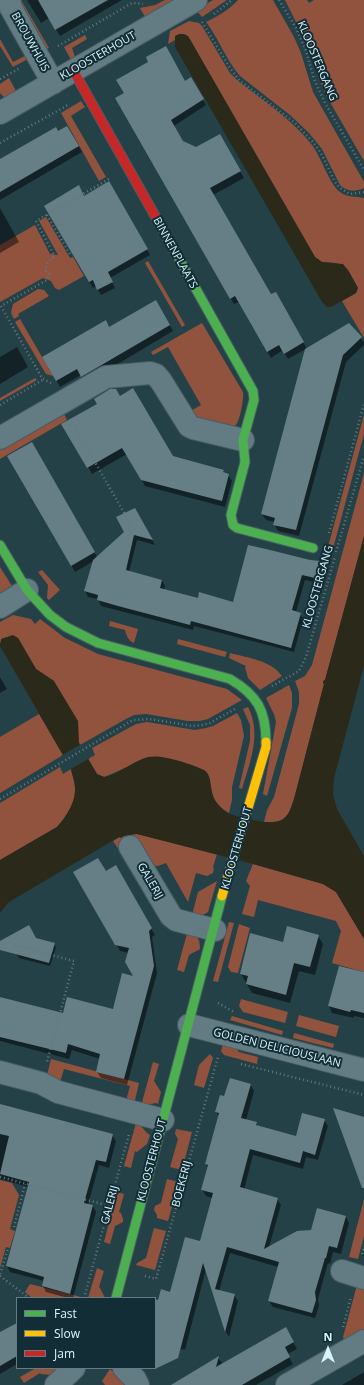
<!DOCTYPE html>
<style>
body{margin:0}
#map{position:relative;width:364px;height:1385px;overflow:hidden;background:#254148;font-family:"Open Sans",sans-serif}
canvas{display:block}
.legend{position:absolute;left:16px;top:1297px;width:140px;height:72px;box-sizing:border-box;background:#122d35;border:1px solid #627d85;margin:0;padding:5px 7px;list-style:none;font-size:12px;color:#dbf5fd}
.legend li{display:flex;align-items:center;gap:8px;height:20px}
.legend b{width:20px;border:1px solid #627d85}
.north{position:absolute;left:308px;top:1329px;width:40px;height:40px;-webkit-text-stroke:3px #122d35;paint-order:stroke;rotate:0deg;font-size:11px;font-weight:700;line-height:16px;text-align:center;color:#dbf5fd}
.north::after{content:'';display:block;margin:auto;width:14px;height:18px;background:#dbf5fd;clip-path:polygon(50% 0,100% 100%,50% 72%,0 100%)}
</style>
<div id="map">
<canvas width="364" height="1385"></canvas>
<ul class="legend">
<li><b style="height:5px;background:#4caf50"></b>Fast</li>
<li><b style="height:5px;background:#ffc107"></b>Slow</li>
<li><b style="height:5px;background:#c62828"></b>Jam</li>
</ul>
<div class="north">N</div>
</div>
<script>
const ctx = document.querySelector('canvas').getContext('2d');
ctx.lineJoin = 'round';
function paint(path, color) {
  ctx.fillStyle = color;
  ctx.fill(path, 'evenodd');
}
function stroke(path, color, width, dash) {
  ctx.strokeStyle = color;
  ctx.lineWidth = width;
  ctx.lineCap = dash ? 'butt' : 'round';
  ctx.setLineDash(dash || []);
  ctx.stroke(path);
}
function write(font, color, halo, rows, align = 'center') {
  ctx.font = font + ' "Open Sans",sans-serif';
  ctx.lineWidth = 4;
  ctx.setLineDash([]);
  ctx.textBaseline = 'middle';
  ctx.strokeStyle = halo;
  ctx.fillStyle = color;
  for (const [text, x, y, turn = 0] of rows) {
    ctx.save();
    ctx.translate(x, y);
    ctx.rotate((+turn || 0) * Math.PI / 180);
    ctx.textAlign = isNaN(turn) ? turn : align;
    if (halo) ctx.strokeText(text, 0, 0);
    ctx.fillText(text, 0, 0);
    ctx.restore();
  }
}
paint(new Path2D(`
 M17 0H21L49 48 45 50Z
 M165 0H174L145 17 140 8 155 5Z
 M213 0H227L202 17 196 10Z
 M238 0H273L294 37 301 53 313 92 364 182V188C355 192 347 192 340 185L322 149 309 133 290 115 240 76C226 60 219 39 206 22 218 16 229 10 238 0Z
 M285 0H307L309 3 314 0H364V161L327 97 319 79 308 46Z
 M189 21 199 23 202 26 230 73 237 80C262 100 292 119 312 145 321 157 330 185 340 192 348 198 356 196 364 198V338L342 301 356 293 358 288 348 270 336 263 322 262 315 257 188 36H175V40L168 44 170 31Z
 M85 35 87 39 72 48 75 57 71 60 64 47Z
 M0 39 13 62 25 56 26 60 13 67 0 46Z
 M9 78 16 91 5 98 0 93V84Z
 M81 101 85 107 71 116 106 177 99 181 61 113Z
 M46 217 70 258 73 257 84 276 59 290 55 288 51 281 43 278 0 302V245L35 225 50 254 58 255 39 221Z
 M148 261 185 325 182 327 145 263Z
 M38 289 44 290 49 296 18 314 19 316 14 319 11 313 13 304Z
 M20 319 53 376 46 374 15 322Z
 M202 323 243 392C244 398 240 422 235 426 232 428 228 429 224 430L187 413 201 405 168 347 153 355 151 352Z
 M35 378 37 380 0 401V398Z
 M64 414 67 420 0 459V447Z
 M364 415V434L331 556 326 554Z
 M364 473V536L325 680H324L323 683 324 684 294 799C288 818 284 823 264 822L267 810 274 797 299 704V692L295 681 305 676 312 665Z
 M0 567 12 586 9 587 0 601Z
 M42 570 60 590 49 600 47 598 48 585 38 572Z
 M13 615 31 619 35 624 40 619 65 638 98 654 227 689 242 700 208 719 200 721H188L146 714 134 715 124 720 80 745 54 681 36 669 18 638 2 640 0 643V622Z
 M110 621 138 629 134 643C128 641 126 634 125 630L109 626Z
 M178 639 227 652 225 657 177 644Z
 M230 653C248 658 270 660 282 676L260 690 248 678 245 667 246 666 229 658Z
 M289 685 292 693V708L267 796 263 794 276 722 274 714 266 698Z
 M248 707C262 734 250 762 242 789L239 788 250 741V725L243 709Z
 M237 713 241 720 244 736 232 787V800L229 813C207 800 215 789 205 771L189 764 125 768 104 777 97 774 88 759 95 755 92 748 136 724 147 722 195 730 206 728 213 726Z
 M39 714 63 755 0 793V737Z
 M60 767 63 774 71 769C72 775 75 781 75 788 76 802 66 817 57 827L0 860V803Z
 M132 834H137L217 854 213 867 214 868 213 873 207 876 196 873 188 902 166 863 158 866 147 865 137 840 119 850 113 841 120 837Z
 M253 864 323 884 336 892 364 939V972L332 963 341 931 336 921 258 900 254 917 242 914 250 886 246 881Z
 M217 881 208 912 203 915H192L198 892Z
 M229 922 234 923 218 982 213 981Z
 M239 924 250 928 238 973 231 972 228 967Z
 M188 930C197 935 200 938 200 949L189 955 184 972 177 970Z
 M241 999 288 1012 285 1023 243 1012 239 1006Z
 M299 1015 339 1026 336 1037 296 1026Z
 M232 1016 283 1031 282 1035 230 1020Z
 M294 1033 334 1044 333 1048 293 1038Z
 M224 1041 233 1042 239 1052 258 1057 257 1064 224 1055 221 1051Z
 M210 1054 213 1058 204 1088 194 1085 199 1065Z
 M51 1059 139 1083 135 1100 129 1103 127 1097 130 1086 64 1069 60 1082 47 1075Z
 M153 1062 159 1064 154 1081 161 1092 158 1104 156 1103 141 1106Z
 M136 1123C143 1125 144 1132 150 1135L147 1144 137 1152 135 1151 131 1168 124 1166Z
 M176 1129 192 1132 182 1170 170 1167 178 1139 175 1134Z
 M167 1179 179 1182 168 1221 157 1218V1215L154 1210 155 1206 161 1203Z
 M0 1180 12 1183 19 1195 10 1229 15 1231 10 1248 6 1247 0 1268Z
 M117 1192 124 1194 119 1212 121 1213 123 1219V1222L115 1226 110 1244 104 1242Z
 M364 1199V1236L358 1259 349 1257Z
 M154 1228 166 1231 155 1270 136 1265 137 1263 146 1258Z
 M97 1268 104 1271 99 1287 100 1288 105 1298H88Z
 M30 1284 81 1297V1298H32L25 1292Z
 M357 1285 364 1288V1334L346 1344 343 1337Z
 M36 1368H61L52 1375 41 1374 40 1373 24 1383 20 1377Z
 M110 1369 127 1383 124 1385H105L102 1381Z`), '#92533e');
paint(new Path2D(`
 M179 34H184L188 36 315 257 322 262 343 264 348 270 358 288 356 293 331 307H327L322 302 175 47V36Z
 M364 536V666L334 778 333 794 337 809 364 856V939L336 892 323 884 253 864 137 834 124 836 121 838 119 837 9 902 0 913V860L57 827C66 817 76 802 75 788 75 781 72 775 71 769L0 646 1 639 13 635 18 638 36 669 54 681 78 721 79 743 97 774 104 777 109 776C122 771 134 761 148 757 162 754 191 764 204 770 214 776 208 793 217 803 220 807 224 811 228 813 240 818 271 826 282 820 290 815 291 807 294 799L324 684 323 683 324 680H325Z`), '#2b2a1a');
paint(new Path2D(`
 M81 744 90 758 69 770 61 756Z`), '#254148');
paint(new Path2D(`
 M27 0H122L60 36 49 18 41 23Z
 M190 79 206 105 174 126 183 142 196 148 219 135 244 178 213 195 271 295 275 293 307 349 349 324 364 342V345L346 362 299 536 278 531 274 524 275 522 266 520 262 514 306 349 288 359 283 350 271 358 239 302 234 304 116 99 185 82Z
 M67 127 82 152 0 200V160Z
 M109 183 150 255 110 278 115 288 101 295 96 286 93 288 45 206 84 197Z
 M0 208 19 242 0 253Z
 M156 301 173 331 86 383 81 375 60 387 43 357 109 328Z
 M17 347 28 367 0 384V357Z
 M120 398 172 457 223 471 225 474 228 475 232 481 225 507 145 486 127 454 92 474 63 424Z
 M31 443 97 557 126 533 134 509 155 545 137 540 129 572 162 580 165 586 164 590 198 599 234 603 310 561 319 562 322 567 318 583 305 580 296 612 300 614 303 619 294 652 194 626 193 630 101 606 98 599 88 597 85 591 94 561 75 572 9 456Z
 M0 677 7 689 0 693Z
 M115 867 155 935 152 937 157 973 127 1085 101 1078 97 1072 100 1059 72 1050 69 1059 0 1041V997L64 1014 113 1011 135 977 129 953 120 951 75 872 105 873Z
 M318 936 323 944 315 975 299 971 290 1003 252 993 241 974 283 943Z
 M8 938 54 944 56 947 50 966 19 958Z
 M339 967 364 973V1018L354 1016V1018L332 1013 329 1006Z
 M250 1084 254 1091 246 1120 256 1123 258 1127 296 1137 324 1120 328 1126 318 1160 306 1157 303 1169 253 1155 244 1190 277 1199 281 1205 269 1247 346 1217 349 1223 341 1254 333 1252 330 1264 328 1263 318 1299 319 1306 315 1318 273 1307 269 1301 278 1267 230 1253 219 1291 234 1295 238 1301 229 1337 226 1332 206 1269 185 1350 155 1343V1300L159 1301 171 1293 200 1242 212 1198 206 1196 202 1190 208 1168 206 1164 219 1116 216 1112 225 1097Z
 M0 1105 112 1135 116 1141 109 1168 99 1165 88 1205 93 1206 96 1212 73 1298H68L46 1292 43 1286 44 1281 10 1272 7 1266 28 1187 0 1179Z
 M17 1324V1364L0 1374V1334Z
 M285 1328 297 1349 287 1354 293 1364 256 1385H190L218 1358 222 1363 221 1365Z
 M364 1372V1385H342Z`), '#0007');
paint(new Path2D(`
 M38 0H108L55 30Z
 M166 46 185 81 191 77 204 99 171 120 183 141 196 147 220 134 241 171 210 188 271 294 276 292 304 342 284 354 279 345 267 352 235 296 230 299 115 98 124 93 116 80 148 62 146 57Z
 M67 126 79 146 0 192V159L56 127 58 131Z
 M109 181 148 249 108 272 113 282 97 290 93 280 89 282 44 206 79 185 84 196Z
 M156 300 170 325 81 377 77 369 56 381 42 357 106 320 109 327Z
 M349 323 362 337 343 355 296 530 273 525 275 518 261 514 305 349Z
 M133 388 173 456 224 470 223 472 229 474 222 501 141 480 122 448 87 468 61 424 97 404 94 399 110 389H116L120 396Z
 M32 442 95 552 71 566 7 456Z
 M135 508 153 540 134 535 126 570 162 580 160 588 198 598 199 592 233 602 248 545 266 549 310 560 320 561 315 578 302 575 292 610 301 613 291 648 191 621 190 625 118 606 97 600 98 595 84 591 93 560 124 532 116 517Z
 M98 858 106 871 116 865 152 928 149 931 154 966 124 1079 96 1072 100 1054 68 1044 66 1053 0 1037V997L63 1013 67 997 113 1009 122 973 133 976 125 962 129 948 115 945 73 872Z
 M29 925 36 938 55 943 49 963 0 950V941Z
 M287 926 319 935 310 967 294 963 286 995 246 984 248 976 240 974 250 933 283 942Z
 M339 966 364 972V1013L351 1010 350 1012 328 1006Z
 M230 1078 251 1084 241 1118 257 1122 256 1125 296 1136 302 1113 325 1119 315 1155 303 1151 300 1163 250 1149 240 1187 278 1198 264 1249 297 1231 311 1230 317 1208 346 1216 337 1248 329 1246 326 1258H325L315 1292 316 1300 312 1313 268 1301 279 1262 227 1247 215 1289 235 1294 225 1332 203 1263 178 1358 155 1369V1299L158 1300 161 1289 170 1292 185 1237 200 1241 213 1193 201 1190 208 1165 205 1164 219 1113 215 1112 220 1095 224 1096Z
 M0 1104 113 1134 106 1162 96 1160 84 1203 93 1205 70 1294 42 1286 44 1277 6 1266 29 1182 0 1174 9 1136 0 1134Z
 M333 1108 364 1117V1188H362Z
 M17 1323V1356L0 1366V1332Z
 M286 1327 294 1342 285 1347 290 1357 242 1385H171L219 1356 216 1367Z`), '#667f86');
const street = new Path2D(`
 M9 0 11 8 53 83
 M0 113 196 0
 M0 438 106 377 150 373 156 375 161 381 189 426 193 428 243 440
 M0 607 27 590
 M130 847 171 916 176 920 215 930
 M189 1025 364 1070
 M0 1072 41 1083 58 1092 163 1120
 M342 1271 364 1278
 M124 1368 135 1379 138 1385
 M56 1385 74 1368
 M287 1385 364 1341`);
const fast = new Path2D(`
 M159 223 253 391 254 400 243 440 245 462 231 515 233 525 237 528 313 548
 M0 545 27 590 50 615 66 627 98 643 230 679C257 695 266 710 266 742
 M116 1298 222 896`);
const slow = new Path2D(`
 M222 896 266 747V742`);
const jam = new Path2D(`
 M73 70 159 223`);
stroke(street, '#485d63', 24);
stroke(fast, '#485d63', 11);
stroke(slow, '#485d63', 11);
stroke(jam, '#485d63', 11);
stroke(new Path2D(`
 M279 0 296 28 306 51 314 79 325 103 364 170
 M214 14 232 0
 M202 22 230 68 239 80 295 123 312 141 321 153 335 182 340 188 350 194 364 192
 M58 46 132 3 143 4
 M0 79 20 68
 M0 143 68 105
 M47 215 71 256
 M51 383 42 378 1 306 47 280 49 274 46 271C46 264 48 262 53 257V253L36 221 109 179
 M0 405 44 379
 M72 422 131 525 130 529
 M329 533 364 404
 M336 552 364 456
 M272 686 299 671 306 657 335 557
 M0 799 133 720 149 719 193 726 202 725 210 723 235 709
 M15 945 74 961 47 1062
 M218 1003 234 1012
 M241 1064 364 1095
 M0 1177 110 1206
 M14 1227 25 1184
 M362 1254 364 1246
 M0 1274 8 1249
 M0 1276 29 1298
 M145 1276 156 1279 218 1057
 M84 1298 129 1134
 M343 1327 351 1297`), '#63787e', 2.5, [1, 3]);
stroke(street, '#637b82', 22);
stroke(fast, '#4caf50', 9);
stroke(slow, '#ffc107', 9);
stroke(jam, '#c62828', 9);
write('11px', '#dbf5fd', '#122d35', [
 ["BROUWHUIS",30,42,61],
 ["KLOOSTERHOUT",98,56,-30],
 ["KLOOSTERGANG",317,61,67],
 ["BINNENPLAATS",175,253,61],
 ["KLOOSTERGANG",318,587,-74],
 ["KLOOSTERHOUT",237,848,-74],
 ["GALERIJ",150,881,60],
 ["GOLDEN DELICIOUSLAAN",277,1048,14],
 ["KLOOSTERHOUT",152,1160,-75],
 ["BOEKERIJ",182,1184,-75],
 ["GALERIJ",110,1205,-75]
]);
</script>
